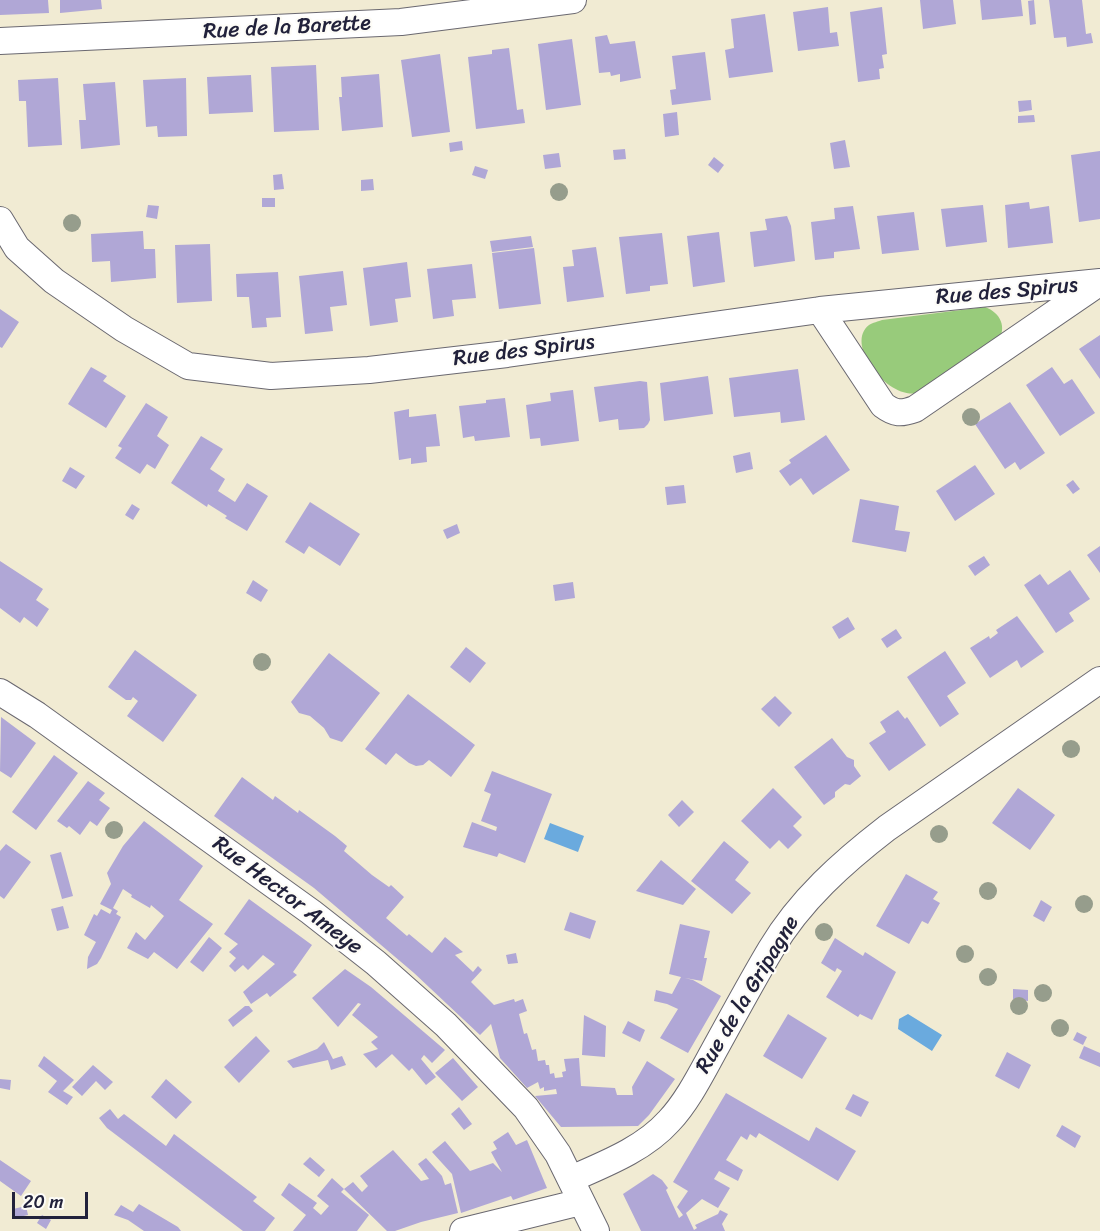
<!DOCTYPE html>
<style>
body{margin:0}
#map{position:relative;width:1100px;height:1231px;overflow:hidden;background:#f1ebd3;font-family:Sriracha,sans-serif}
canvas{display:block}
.scale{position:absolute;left:12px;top:1192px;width:76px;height:27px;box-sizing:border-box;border:3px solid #22223b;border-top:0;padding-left:8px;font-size:18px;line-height:21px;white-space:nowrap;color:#22223b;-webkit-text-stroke:4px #fdfcf7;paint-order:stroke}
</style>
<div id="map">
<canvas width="1100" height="1231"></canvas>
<div class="scale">20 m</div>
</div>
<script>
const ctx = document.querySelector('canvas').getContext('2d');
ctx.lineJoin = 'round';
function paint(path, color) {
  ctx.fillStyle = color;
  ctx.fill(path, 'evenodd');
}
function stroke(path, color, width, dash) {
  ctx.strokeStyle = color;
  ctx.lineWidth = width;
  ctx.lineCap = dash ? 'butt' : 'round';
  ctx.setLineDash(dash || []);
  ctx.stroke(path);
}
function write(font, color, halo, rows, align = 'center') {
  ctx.font = font + ' Sriracha,sans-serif';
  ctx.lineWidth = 4.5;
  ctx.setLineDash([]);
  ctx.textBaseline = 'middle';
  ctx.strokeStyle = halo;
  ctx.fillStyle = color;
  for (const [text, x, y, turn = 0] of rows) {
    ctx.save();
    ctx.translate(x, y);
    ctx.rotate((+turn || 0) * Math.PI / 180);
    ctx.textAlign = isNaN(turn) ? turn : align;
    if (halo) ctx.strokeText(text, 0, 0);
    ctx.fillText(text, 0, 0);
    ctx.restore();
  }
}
paint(new Path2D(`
 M985 307C1001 313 1007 327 998 342 980 353 962 365 944 377 937 382 929 389 921 392 891 404 843 345 869 325 872 323 879 321 882 320Z`), '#98cb7b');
paint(new Path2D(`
 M550 823 584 836 578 852 544 839Z
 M908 1014 942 1035 932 1051 898 1029 899 1019Z`), '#6aaade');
paint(new Path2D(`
 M0 0H48L49 13 0 15Z
 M60 0H101L102 9 60 13Z
 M920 0H953L956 24 923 29Z
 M980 0H1021L1023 16 982 20Z
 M1034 0 1036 24 1030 25 1028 1Z
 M1049 0H1082L1086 34 1091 33 1093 43 1067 47 1066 37 1054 38Z
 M828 7 830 33 837 32 839 46 798 51 793 12Z
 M882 7 887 54 882 55 884 68 879 69 880 79 858 82 850 12Z
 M765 14 773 72 729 78 725 50 734 48 731 19Z
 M607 35 610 44 635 41 641 78 620 82V74L611 76 610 72 599 73 595 37Z
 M572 39 581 105 546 110 538 44Z
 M509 48 517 110 523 109 525 123 476 129 468 57 492 54V50Z
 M705 52 711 100 672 105 670 90 676 89 672 56Z
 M440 54 450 132 412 137 401 60Z
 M316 65 319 130 274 132 271 67Z
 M379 74 383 127 342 131 339 97H342L341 77Z
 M251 75 253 112 209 114 207 77Z
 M58 78 62 145 28 147 26 101H19L18 80Z
 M186 78 187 136 158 137 157 126 146 127 143 80Z
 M115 82 120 145 81 149 79 120H86L83 84Z
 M1031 100 1032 110 1019 112 1018 101Z
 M677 112 679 135 665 137 663 114Z
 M1034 115 1035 122 1018 123V116Z
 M845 140 850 167 834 169 830 143Z
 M462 141 463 150 450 152 449 143Z
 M625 149 626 159 614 160 613 150Z
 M1100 151V219L1079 222 1071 155Z
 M559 153 561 167 545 169 543 155Z
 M714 157 724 165 718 173 708 165Z
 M475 166 488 170 485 179 472 175Z
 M282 174 284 189 274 190 273 175Z
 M373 179 374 190 361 191V180Z
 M262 198H275V207H262Z
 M1029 202 1030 209 1049 206 1053 243 1008 248 1005 205Z
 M148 205 159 206 157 219 146 217Z
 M983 205 987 242 946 247 941 209Z
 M853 206 860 249 834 252V258L815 260 811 222 835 219 834 208Z
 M914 212 919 250 882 254 877 216Z
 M787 216 791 226 795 261 754 267 750 232 767 230 765 219Z
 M143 231 144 249H155L156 278 111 282 110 261 92 262 91 234Z
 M719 232 725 282 693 287 687 236Z
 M662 233 668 284 650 286V291L626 294 619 237Z
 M531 236 533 247 492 252 490 241Z
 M210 244 212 301 177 303 175 245Z
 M596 247 604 297 567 302 563 267 574 266 572 250Z
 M534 248 541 304 499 309 492 253Z
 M407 262 411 297 395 299 398 322 370 326 363 268Z
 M472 264 476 298 452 300 454 316 433 319 427 269Z
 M343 271 347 305 330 307 333 331 305 334 299 276Z
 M278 272 281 317 266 318 267 327 252 328 249 297H237L236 274Z
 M0 309 19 322 2 348 0 347Z
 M1100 335V379L1079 349Z
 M91 367 107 376 103 381 126 396 106 428 68 404Z
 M1052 367 1064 384 1072 379 1095 413 1060 436 1026 385Z
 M798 369 805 420 781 423 780 412 734 417 729 378Z
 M708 376 713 414 664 421 660 383Z
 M640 381 647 382 650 420 648 424 644 428 619 430 618 419 599 422 594 387Z
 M573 390 579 441 541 446 540 438 530 439 526 405 551 401 550 393Z
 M505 398 510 437 475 441 474 436 463 438 459 406 486 403V400Z
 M1010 402 1045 453 1020 470 1015 462 1005 469 975 424Z
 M146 403 168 417 157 436 169 445 155 469 147 464 140 474 115 458 122 448 118 446Z
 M409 409V417L436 414 440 446 426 447 427 462 411 464V458L399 460 394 412Z
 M826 435 850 470 813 495 801 478 790 486 779 471 791 463 789 460Z
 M201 436 223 449 210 469 225 479 218 491 235 502 247 483 268 496 247 531 225 518 227 516 208 504 207 507 171 483Z
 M750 452 753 469 736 473 733 456Z
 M975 465 995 494 955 521 936 491Z
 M70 467 85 476 76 489 62 481Z
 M1073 480 1080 489 1073 494 1066 485Z
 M684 485 686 503 667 505 665 487Z
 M860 499 899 506 895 530 910 532 906 552 852 542Z
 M310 502 360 534 340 566 309 546 304 554 285 542Z
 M132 504 140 509 133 520 125 515Z
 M457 524 460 533 447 539 443 530Z
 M1100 546V573L1087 555Z
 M984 556 990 565 975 576 968 566Z
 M0 561 43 589 36 600 49 609 37 627 24 617 20 623 0 608Z
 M1070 570 1090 599 1069 613 1074 621 1056 633 1024 585 1040 574 1048 585Z
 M253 580 268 590 261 602 246 593Z
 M573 582 575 598 555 601 553 585Z
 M1017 616 1044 652 1021 668 1017 660 990 678 970 648 989 636 990 639 998 633 996 630Z
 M848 617 855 629 839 639 832 627Z
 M896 629 902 638 887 648 881 639Z
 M466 647 486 663 470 683 450 667Z
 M135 650 197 695 163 742 127 716 138 701 133 697 131 700H126L108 687Z
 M945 651 966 683 947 696 959 714 940 727 907 677Z
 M329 653 380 693 342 742 330 738 324 728 310 716 299 713 291 702Z
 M408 694 475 745 451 777 429 760 423 765 416 766 409 763 396 753 386 765 365 749Z
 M775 696 792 713 779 727 761 709Z
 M898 710 905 719 907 717 926 745 889 771 869 743 886 732 880 722Z
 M1 717 36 743 11 778 0 771Z
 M832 738 847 757 854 760V766L861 776 850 785 845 784 835 792V797L824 805 794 767Z
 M54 755 78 773 36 830 12 812Z
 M492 771 552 794 525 863 499 853 497 857 463 847 472 822 496 831 497 827 481 821 491 794 484 791Z
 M242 777 273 800 275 796 298 813 299 810 335 836 347 846 344 851 372 875 389 887 391 885 404 897 386 918 407 936 409 934 432 953 445 937 463 952 455 955 473 972 478 966 482 970 471 982 494 1005 514 999 515 1002 523 999 527 1011 519 1014 524 1034 527 1033 532 1050 536 1049 538 1061 545 1060 546 1065H549L550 1074 554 1073 555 1078 563 1077 562 1072 566 1071 564 1059 579 1058 581 1086 615 1088 617 1095H633L632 1087 647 1061 675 1079 649 1115 638 1126 561 1127 535 1096 557 1094 556 1089 544 1091V1087L540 1089 538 1082 527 1088 500 1058 491 1024 480 1035 414 973 314 888 214 816Z
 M88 781 105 793 99 800 110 808 97 826 90 821 80 835 69 826 67 828 57 821Z
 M773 788 802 817 793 826 802 835 788 849 779 840 770 849 741 821Z
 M1018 788 1055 815 1030 850 992 823Z
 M682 800 694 812 679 827 668 815Z
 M144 821 203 866 179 900 213 924 177 969 154 952 148 959 127 948 136 932 145 940 164 916 151 905 150 908 131 897 132 895 123 889 113 908 118 911 116 914 121 917 101 958 97 964 87 969 88 957 96 942 84 935 94 914 97 916 101 909 110 914 112 910 100 904 111 884 107 873 123 846Z
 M724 841 749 862 735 880 751 893 732 914 691 881Z
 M6 844 31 862 4 899 0 896V851Z
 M61 852 73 896 62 899 50 855Z
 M661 860 696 889 683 905 636 891Z
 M906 874 938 892 933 899 940 903 928 924 922 921 909 944 876 926Z
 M249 899 312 945 293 972 297 975 270 997 267 993 251 1004 243 992 275 964 263 955 248 970 243 965 235 972 229 966 236 958 229 952 238 944 224 934Z
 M1041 900 1052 907 1044 922 1033 916Z
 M63 906 69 928 57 931 51 909Z
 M570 912 596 921 590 939 564 930Z
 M680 924 710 931 704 958H707L702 981 685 978 693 980 721 996 688 1053 660 1038 678 1009 667 1004 654 1001 656 990 672 994 681 977 669 974Z
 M209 937 222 948 203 972 190 962Z
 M835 938 863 956 865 952 896 972 872 1020 860 1014 858 1017 826 997 842 971 837 968 835 972 821 963Z
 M516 953 518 963 508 964 506 955Z
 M345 969 371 987 445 1050 432 1063 424 1055 421 1059 436 1077 426 1085 412 1068 409 1071 392 1054 376 1068 363 1054 378 1049 371 1042 378 1037 352 1015 361 1004 358 1003 338 1027 312 998Z
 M1013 989 1028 990V1001L1013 999Z
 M245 1006H249L253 1011 233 1027 228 1020Z
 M788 1014 827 1038 802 1079 763 1056Z
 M584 1015 606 1026 605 1057 582 1055Z
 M628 1021 645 1030 640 1042 622 1033Z
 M1077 1032 1087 1037 1083 1045 1073 1040Z
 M256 1036 270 1051 239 1083 224 1067Z
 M324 1042 333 1059 342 1056 346 1065 331 1070 328 1060 293 1068 287 1061 317 1049Z
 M1084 1046 1100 1053V1067L1079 1058Z
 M1007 1052 1031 1065 1019 1089 995 1076Z
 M44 1056 74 1080 63 1091 73 1097 67 1105 48 1092 57 1081 38 1066Z
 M453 1058 478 1087 462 1101 435 1073Z
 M93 1065 113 1082 105 1090 96 1081 82 1096 72 1087Z
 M0 1079 11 1080 10 1090 0 1088Z
 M166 1079 192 1102 176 1119 151 1097Z
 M726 1093 809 1141 816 1127 856 1151 838 1181 759 1133 756 1138 750 1134 747 1140 741 1136 726 1160 743 1170 738 1181 719 1171 714 1179 730 1188 718 1208 702 1199 686 1213 694 1230 697 1228 695 1225 718 1214 720 1210 728 1214 722 1224 725 1231H641L623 1194 653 1174 662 1180 668 1188 666 1190 679 1218 683 1215 677 1207 688 1191 673 1182Z
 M853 1094 869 1102 861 1117 845 1109Z
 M459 1107 472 1124 464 1130 451 1114Z
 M110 1109 118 1119 124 1114 166 1146 174 1134 257 1197 253 1201 275 1218 265 1231H243L107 1128 99 1118Z
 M1062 1125 1081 1136 1075 1148 1056 1136Z
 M508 1132 516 1145 527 1140 547 1188 513 1200 511 1196 461 1213 452 1174 432 1152 445 1141 470 1171 493 1163 502 1172 491 1152 497 1149 493 1142Z
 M393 1150 421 1181 429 1179 418 1164 426 1158 442 1176 445 1185 451 1183 458 1213 421 1222 395 1231H387L344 1189 353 1182 362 1192 368 1186 360 1176Z
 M310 1157 325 1170 319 1177 303 1164Z
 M0 1160 31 1181 21 1196 0 1181Z
 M332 1178 344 1189 341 1192 369 1215 357 1231H293L306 1215 281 1195 289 1183 317 1203 313 1208 321 1215 329 1206 317 1196Z
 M139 1204 178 1227 181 1231H144L128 1220 114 1215 121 1205 133 1212Z
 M26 1206 28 1215 15 1218 13 1209Z
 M42 1215 51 1220 46 1229 37 1223Z`), '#b0a7d6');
const minor = new Path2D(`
 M0 41 401 22 573 0
 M0 220 17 248 54 281 124 329 188 366 271 376 369 370 507 354 820 310 1100 282
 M820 310 883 405C895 414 901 414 915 409L1096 285
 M0 692 37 715 311 912 376 963 446 1025 526 1108 558 1154 596 1231
 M571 1179C605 1164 644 1149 669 1121 686 1103 699 1078 711 1056 731 1020 750 984 771 949 800 900 843 862 887 828L1100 680
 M463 1231 581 1202`);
stroke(minor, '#6a6870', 28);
stroke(minor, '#fff', 26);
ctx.fillStyle = '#969d8c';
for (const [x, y] of [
 [559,192],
 [72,223],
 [971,417],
 [262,662],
 [1071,749],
 [114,830],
 [939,834],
 [988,891],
 [1084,904],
 [824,932],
 [965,954],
 [988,977],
 [1043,993],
 [1019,1006],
 [1060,1028]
]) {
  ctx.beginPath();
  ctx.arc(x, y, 9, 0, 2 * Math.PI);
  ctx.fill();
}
write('22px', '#22223b', '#fdfcf7', [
 ["Rue de la Barette",287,28,-3],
 ["Rue des Spirus",1007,292,-5],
 ["Rue des Spirus",524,351,-7],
 ["Rue Hector Ameye",287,896,37],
 ["Rue de la Gripagne",748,995,-59]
]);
</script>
